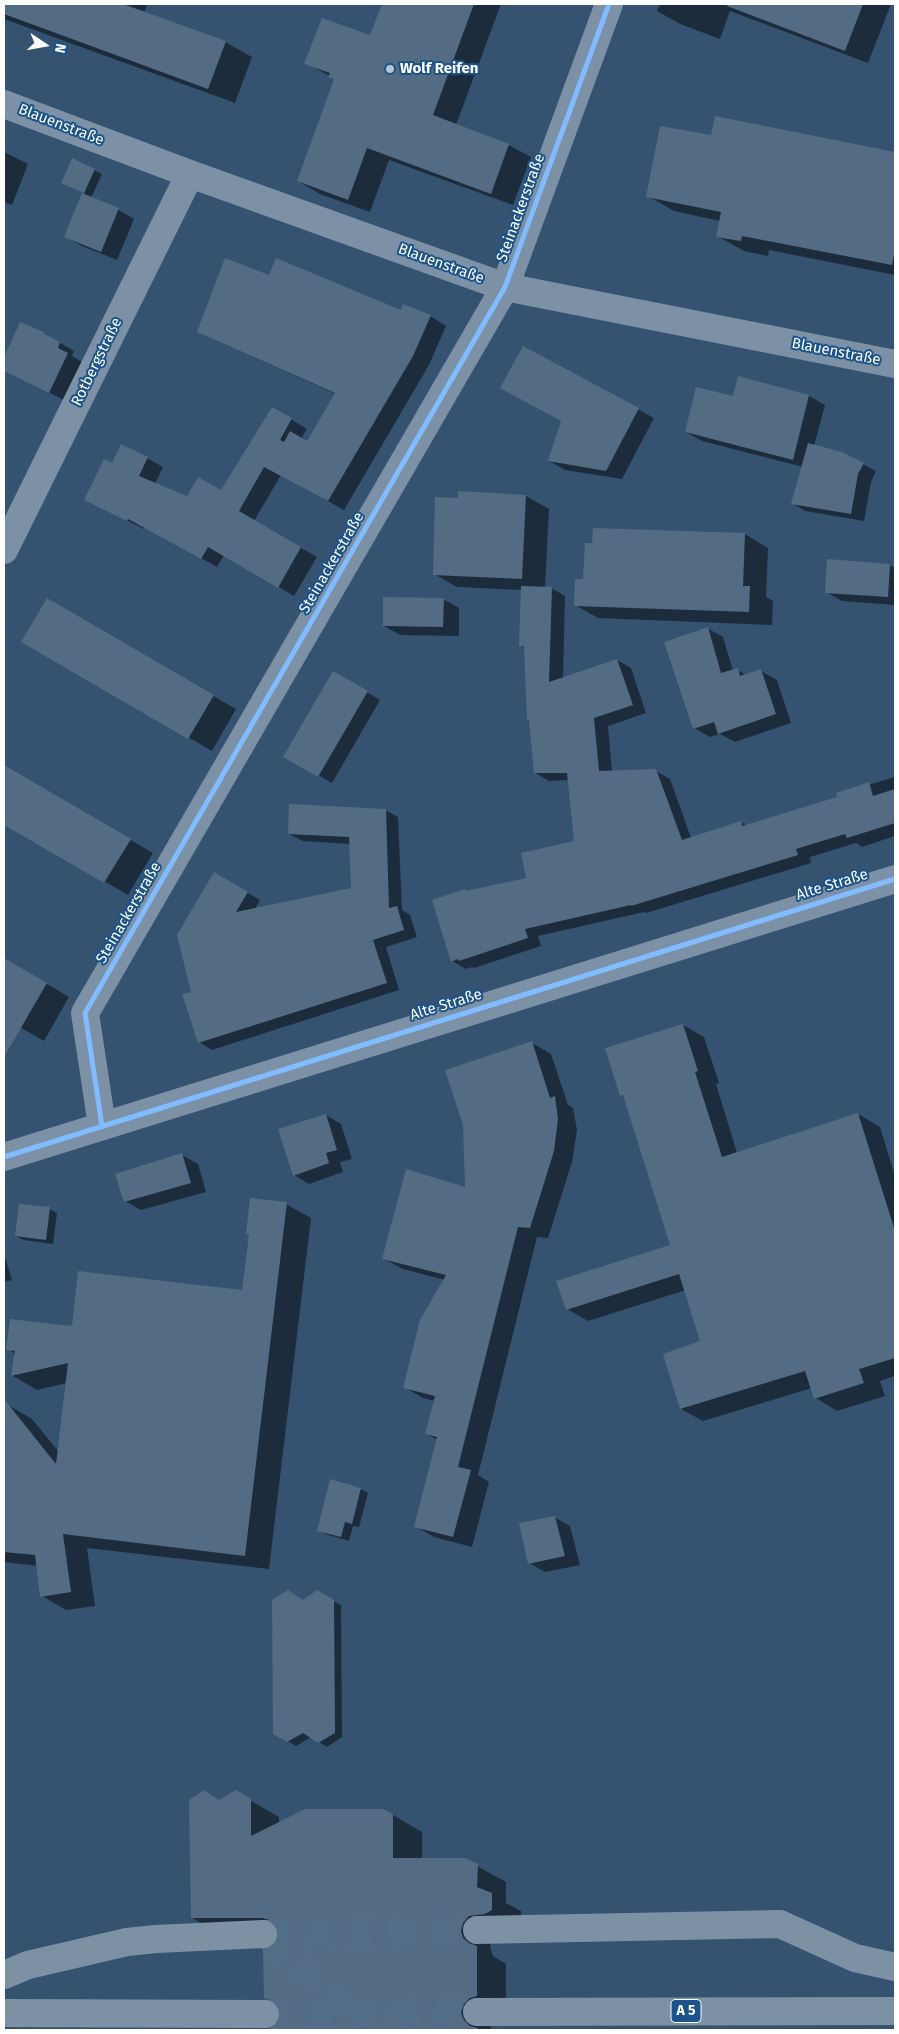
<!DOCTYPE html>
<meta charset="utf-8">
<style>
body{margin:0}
#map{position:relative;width:899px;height:2034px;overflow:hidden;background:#355371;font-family:"Fira Sans",sans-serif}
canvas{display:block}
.frame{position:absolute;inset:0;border:5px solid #fff;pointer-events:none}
.north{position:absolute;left:20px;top:20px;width:50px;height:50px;-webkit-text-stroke:4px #1c538a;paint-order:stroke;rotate:102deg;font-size:14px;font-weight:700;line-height:20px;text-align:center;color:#fff}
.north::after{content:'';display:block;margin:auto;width:18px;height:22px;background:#fff;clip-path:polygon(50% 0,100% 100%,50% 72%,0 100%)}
</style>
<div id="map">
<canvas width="899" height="2034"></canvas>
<div class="frame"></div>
<div class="north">N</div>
</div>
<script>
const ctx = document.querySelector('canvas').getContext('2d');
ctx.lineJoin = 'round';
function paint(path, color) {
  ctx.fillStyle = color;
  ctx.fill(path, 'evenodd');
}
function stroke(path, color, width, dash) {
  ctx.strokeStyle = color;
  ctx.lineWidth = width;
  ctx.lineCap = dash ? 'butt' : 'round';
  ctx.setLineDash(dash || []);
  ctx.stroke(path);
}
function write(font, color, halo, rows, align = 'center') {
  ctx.font = font + ' "Fira Sans",sans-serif';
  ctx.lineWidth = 4;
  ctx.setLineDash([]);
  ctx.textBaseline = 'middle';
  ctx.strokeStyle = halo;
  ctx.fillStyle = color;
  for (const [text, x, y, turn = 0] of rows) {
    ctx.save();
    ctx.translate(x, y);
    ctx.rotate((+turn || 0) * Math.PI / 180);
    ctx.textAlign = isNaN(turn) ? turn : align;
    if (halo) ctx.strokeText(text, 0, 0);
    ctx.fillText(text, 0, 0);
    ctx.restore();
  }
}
paint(new Path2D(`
 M4 4H147L144 13 225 42 252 57 235 103 4 19Z
 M383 4H501L456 125 509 145 531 157 513 205 389 160 370 212 320 194 298 181 335 79 306 63 371 37Z
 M660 4H891L868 63 730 11 720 39 680 24 657 11Z
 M716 118 895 153V275L769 250 768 256 744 251 717 236 720 221 674 211 648 196 712 137Z
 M4 152 28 164 12 205 4 202Z
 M94 170 102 174 91 198 119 210 134 219 117 260 82 246 66 237Z
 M269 276 402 311 430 316 446 326 429 365 344 510 281 475 254 521 317 557 294 596 224 555 217 567 144 527V529L85 499 113 464 147 458 163 467 155 484 188 498 221 491 272 408 307 429 301 439 307 442 336 394 215 340 199 331Z
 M20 324 43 333 74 351 72 356 82 362 64 400 4 370V359Z
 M524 348 654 418 622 479 565 470 549 461 562 421Z
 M739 378 809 396 825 405 814 446 863 464 876 471 871 482 864 521 805 511 792 503 803 467 702 441 686 432 734 397Z
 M460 493 526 496 549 509 545 588H551L565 596 563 679 617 660 631 668 646 713 608 726 612 772 656 771 670 779 691 838 741 822 747 826 838 798 837 794 895 777V836L862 847 856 843 810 857 811 863 646 913 644 912 538 936 541 946 474 968 472 967 466 969 452 961 465 890 468 892 528 879 575 842 569 780 549 781 535 773 525 648 521 645 522 590 457 587 434 574 459 500Z
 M594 530 745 534 768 548 766 597 773 601 772 625 598 618 575 605 584 580 593 544Z
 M889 565 895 568V605L842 601 826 592Z
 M443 599 459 608V636L400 635 384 626Z
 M47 600 236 709 212 751 23 642Z
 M707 628 723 637 733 671 737 670 747 675 761 671 777 680 791 723 735 742 720 734 710 737 694 728Z
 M334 672 380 700 332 783 285 756Z
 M4 766 153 853 128 895 4 823Z
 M385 810 398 817 402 910 410 915 417 937 386 947 399 990 212 1050 199 1042 193 992 215 873 260 900 255 909 353 889 351 844 303 841 289 834Z
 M4 959 69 997 44 1041 4 1018Z
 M683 1025 704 1037 719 1083 716 1084 737 1153 858 1114 880 1127 895 1176V1376L880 1381 885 1396 837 1411 816 1398 812 1388 703 1421 681 1409 702 1342 686 1290 588 1321 567 1309 672 1245 625 1097 621 1095Z
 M532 1043 551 1054 568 1105 573 1108 577 1130 572 1162 548 1238 537 1237 478 1475 489 1482 472 1547 434 1537 415 1526 438 1440 426 1434 435 1401 423 1398 404 1387 445 1280 403 1269 384 1259 466 1188Z
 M326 1115 341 1124 352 1159 340 1162 343 1172 309 1184 294 1175Z
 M182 1155 198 1164 206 1192 141 1210 125 1201Z
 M286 1204 311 1218 269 1569 87 1548 95 1606 66 1610 42 1596 38 1566 4 1562V1438L8 1405 32 1419 59 1452 67 1383 37 1390 13 1376 16 1354 7 1349 73 1327 243 1291Z
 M49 1209 57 1213 53 1244 24 1240 16 1236Z
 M4 1254 12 1280 4 1282Z
 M361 1489 368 1493 359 1527 353 1526 349 1541 325 1534 318 1530Z
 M554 1517 570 1526 580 1565 545 1572 529 1563Z
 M317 1592 341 1605 342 1737 327 1747 311 1737 296 1746 275 1733 304 1601Z
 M236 1792 279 1817V1823L393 1815 422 1832V1860L477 1866 506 1882V1903L521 1911V1927L492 1940 490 1947 493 1956 506 1964V2013L493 2020 490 2030H264L273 2029 280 2022 282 2014 280 2006 266 1998 272 1948 278 1942 279 1934H221L192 1918 220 1801Z`), '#0007');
paint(new Path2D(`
 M4 4H123L226 41 208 89 4 14Z
 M382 4H474L433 115 509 144 491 194 367 148 348 200 297 181 334 79 328 77 330 73 304 64 322 18 370 35Z
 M728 4H863L845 51 727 6Z
 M715 116 895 152V249L892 265 742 236 741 241 716 237 721 212 646 197 660 126 711 135Z
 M72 158 95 169 84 193 61 183Z
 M82 193 119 208 101 252 64 237Z
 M225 258 269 275 276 258 401 310 403 304 431 315 413 356 328 501 264 467 239 511 301 547 278 588 208 547 201 559 128 519 127 521 84 500 104 459 112 463 121 444 148 457 139 476 187 496 198 477 221 490 272 407 292 418 280 440 284 442 290 431 307 441 335 393 197 332Z
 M20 322 44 332 43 333 60 342 58 348 68 353 49 393 4 371V357Z
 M523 346 639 408 606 471 548 461 561 421 500 388Z
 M738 376 809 395 793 460 685 432 696 387 733 396Z
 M808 443 842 452 864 463 858 474 851 514 791 504Z
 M458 491 526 495 522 579 433 575 435 497 458 498Z
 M593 528 745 533 743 586H750L749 612 574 606 575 579H583L585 543H592Z
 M827 559 890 564 888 597 825 593Z
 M521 586 552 587 549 682 617 659 633 705 594 718 599 771 656 769 682 840 741 821 742 826 837 797 836 793 869 782 873 796 895 789V823L847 838 845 834 796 849 798 855 631 906V905L525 929 528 938 459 961 458 959 451 962 432 900 465 889 466 891 526 878 521 853 574 841 567 773H534L529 720H527L524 646H519Z
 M383 597 444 598 443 627 383 626Z
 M47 598 214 695 188 739 21 642Z
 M708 627 721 673 738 668 740 676 761 669 776 714 718 734 714 722 693 729 664 642Z
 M333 671 368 691 318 777 283 757Z
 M4 765 131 839 104 883 4 825Z
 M289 804 386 809 389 908 397 906 404 930 373 940 387 983 198 1043 182 994 191 992 177 935 214 872 248 892 236 912 351 888 349 837 288 834Z
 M4 958 47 983 4 1057Z
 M683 1024 698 1071 695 1072 722 1157 858 1113 895 1231V1358L859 1369 864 1383 814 1399 805 1371 680 1409 663 1354 700 1341 679 1274 566 1310 556 1281 670 1245 623 1095 620 1096 605 1048Z
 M532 1041 550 1098 555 1096 558 1119 554 1151 530 1228 518 1227 458 1467 471 1470 453 1537 414 1527 437 1437 425 1434 435 1396 403 1388 420 1320 446 1275 382 1259 406 1169 465 1187 463 1125 445 1070Z
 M326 1114 337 1150 326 1153 329 1163 293 1176 278 1129Z
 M182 1153 191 1183 124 1202 115 1174Z
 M250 1198 287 1202 245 1556 63 1534 71 1592 40 1597 35 1555 4 1552V1399L56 1464 68 1363 11 1376 15 1351 6 1350 10 1319 72 1326 78 1271 242 1290 249 1235 246 1234Z
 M19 1204 50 1207 46 1240 15 1236Z
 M330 1479 361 1488 352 1524 345 1522 341 1537 317 1531Z
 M555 1516 565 1556 528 1564 519 1523Z
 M288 1590 303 1600 317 1590 334 1600 335 1733 318 1743 303 1733 287 1742 273 1734 272 1600Z
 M204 1790 219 1800 236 1790 251 1799V1836L305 1809H383L393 1814V1858H465L478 1864 477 1887 492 1893V1910L485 1914 469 1916 463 1923 461 1931 463 1938 469 1943 477 1946V1996L470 1998 464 2004 461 2013 464 2020 470 2026 478 2028V2030H265L273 2027 278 2022 281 2015 279 2007 273 2001 264 1998 263 1950 272 1947 277 1941 279 1933 276 1925 270 1920 262 1918H191L189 1800Z`), '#536b83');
stroke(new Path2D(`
 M263 1934 477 1930
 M267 1934 311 1981 337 1999 362 2011
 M265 2014 477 2012`), '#536d86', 28, [28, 14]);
stroke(new Path2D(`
 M4 104 190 174 505 287 895 364
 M4 550 190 174
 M102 1126 85 1013 505 287 609 4
 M4 1157 895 879`), '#7c91a6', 28);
stroke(new Path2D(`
 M477 1930 780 1924 855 1958 895 1967
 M4 1975 28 1965 127 1942 156 1939 263 1934
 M477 2012 895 2011
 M4 2013 265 2014`), '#7d91a4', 28);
stroke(new Path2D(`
 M102 1126 85 1013 505 287 609 4
 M4 1157 895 879`), '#80bcff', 5);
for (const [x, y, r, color] of [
 [390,69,5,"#b8c3cd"]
]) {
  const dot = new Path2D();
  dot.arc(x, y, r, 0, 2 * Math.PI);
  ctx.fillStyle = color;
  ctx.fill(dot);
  stroke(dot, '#1c538a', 2);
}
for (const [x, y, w] of [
 [686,2011,30]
]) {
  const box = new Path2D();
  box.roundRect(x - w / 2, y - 11.5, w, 23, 4);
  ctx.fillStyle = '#1c538a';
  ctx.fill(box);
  stroke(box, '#fff', 1);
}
write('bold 14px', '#fff', null, [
 ["A 5",686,2011]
]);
write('bold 15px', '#fff', '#1c538a', [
 ["Wolf Reifen",400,69]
], 'left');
write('15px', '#fff', '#1c538a', [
 ["Blauenstraße",61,125,21],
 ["Steinackerstraße",521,208,-70],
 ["Blauenstraße",441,264,20],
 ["Blauenstraße",836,352,11],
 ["Rotbergstraße",97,362,-64],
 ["Steinackerstraße",332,563,-60],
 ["Alte Straße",832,885,-17],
 ["Steinackerstraße",129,913,-60],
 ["Alte Straße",446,1005,-17]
]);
</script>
